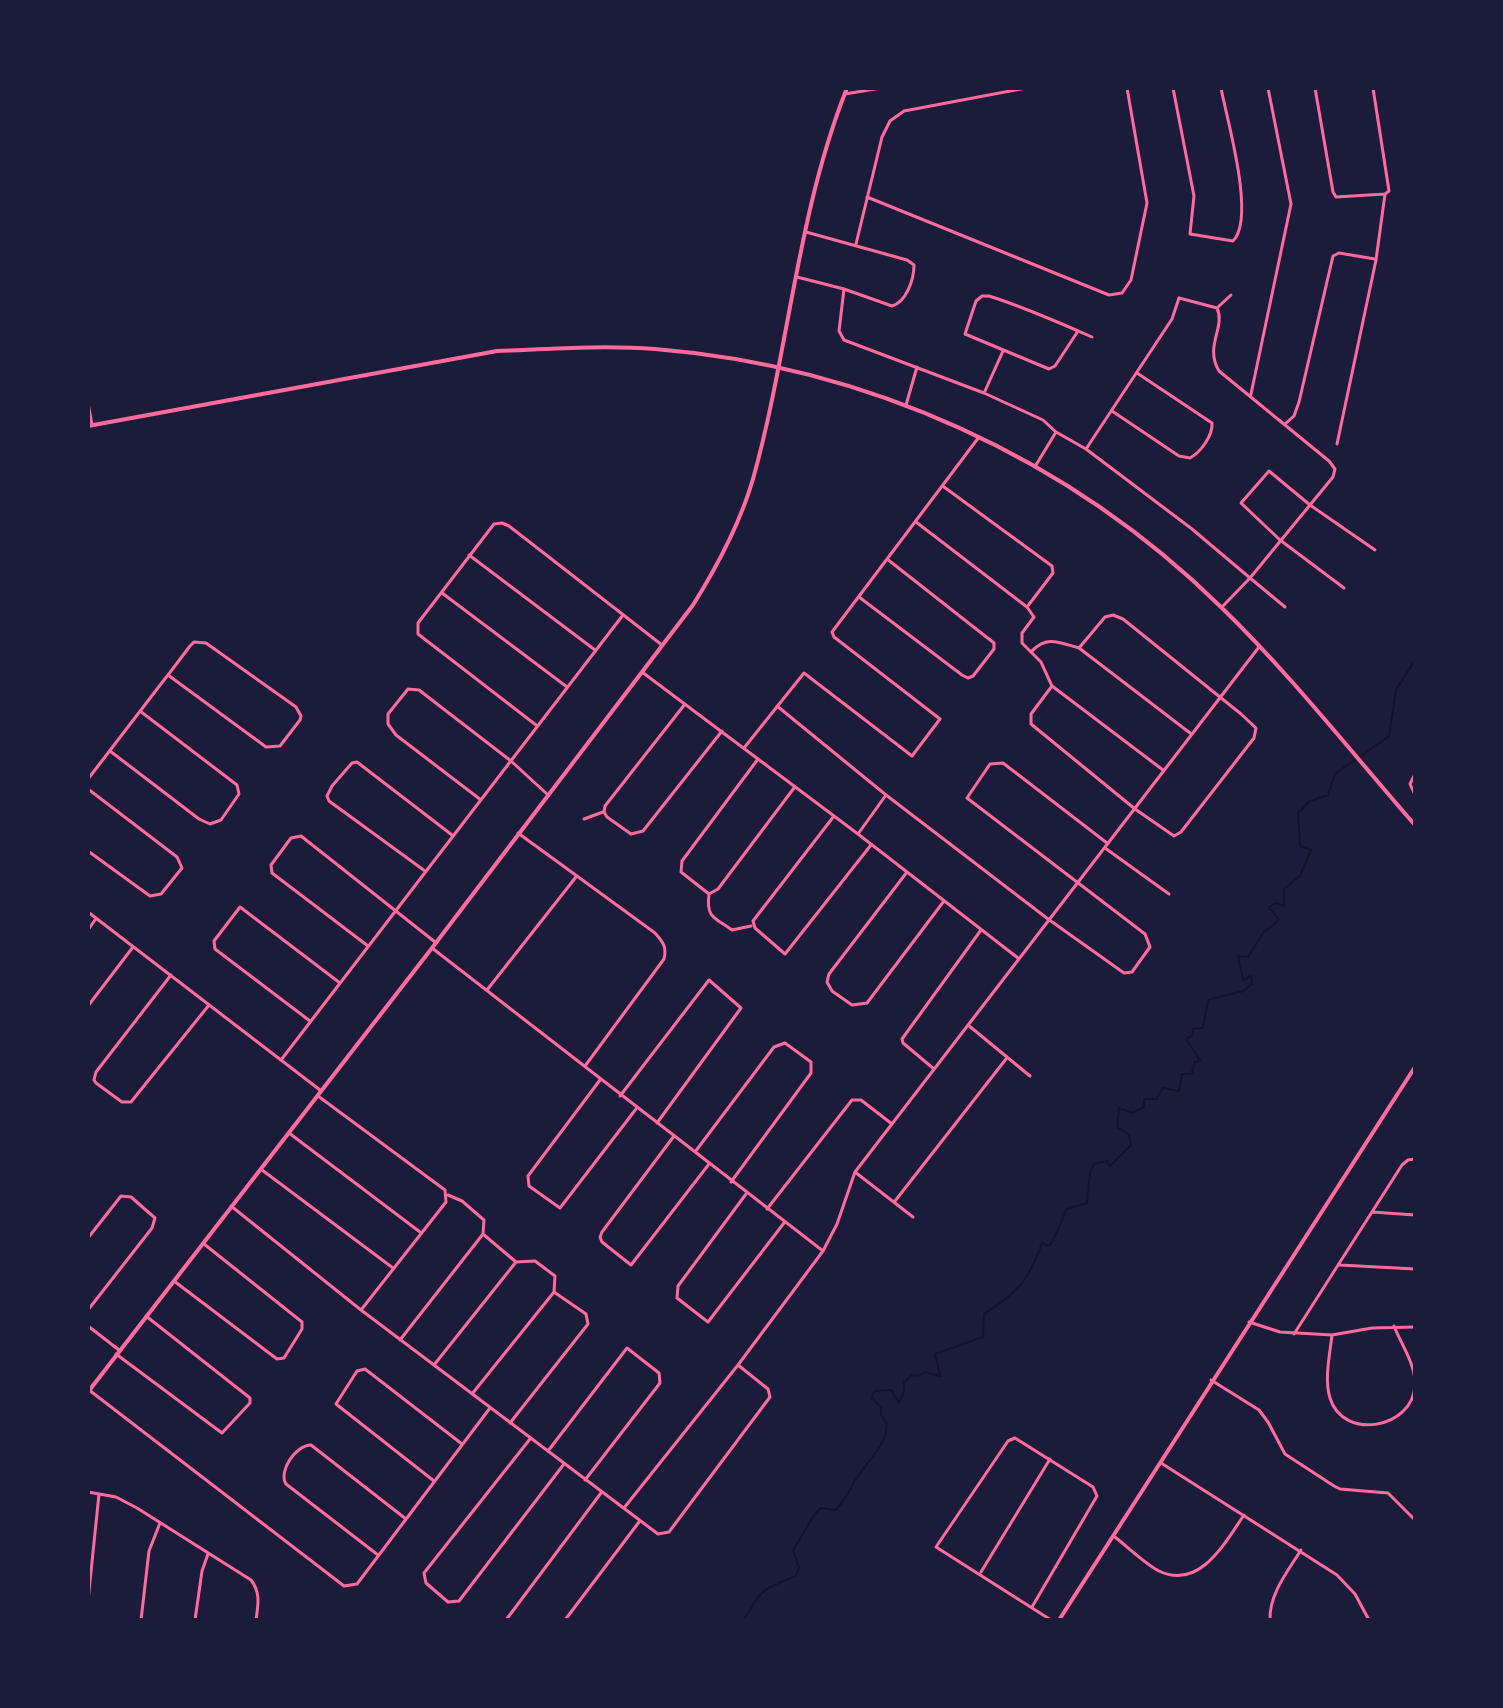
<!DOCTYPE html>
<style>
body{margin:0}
#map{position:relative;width:1503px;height:1708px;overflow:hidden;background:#1b1b3a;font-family:"DejaVu Sans",sans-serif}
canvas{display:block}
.frame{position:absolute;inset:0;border:90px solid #1b1b3a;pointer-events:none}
</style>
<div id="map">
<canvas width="1503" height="1708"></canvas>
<div class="frame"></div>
</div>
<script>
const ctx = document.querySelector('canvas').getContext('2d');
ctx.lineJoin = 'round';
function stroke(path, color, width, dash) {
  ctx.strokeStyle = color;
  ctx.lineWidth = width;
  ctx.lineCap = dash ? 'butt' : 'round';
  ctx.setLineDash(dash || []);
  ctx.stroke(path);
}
stroke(new Path2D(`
 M742 1620C750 1613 751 1607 757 1599 765 1586 782 1582 796 1576L799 1568 793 1550 815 1514 821 1508 836 1510C844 1501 848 1494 853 1484 865 1462 885 1450 887 1424L881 1415V1407L872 1398 874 1391 891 1390 899 1403 904 1391V1382L912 1375 919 1376 925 1372 940 1376 935 1354 983 1337 984 1314C1019 1291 1027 1283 1042 1243L1049 1246C1057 1235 1061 1221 1067 1209L1087 1203 1090 1172 1094 1164 1107 1161 1110 1166 1131 1145 1129 1135 1117 1127 1119 1108 1132 1113 1144 1107V1099H1156L1163 1088 1179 1091 1182 1074H1192L1194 1063 1200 1060 1186 1039 1193 1035V1029L1203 1028 1208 1000 1243 991 1252 984 1251 976 1243 980 1238 956 1248 957 1263 933 1279 920 1269 907 1276 903 1284 906V889L1300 876 1311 850 1300 846 1298 813 1310 801 1328 795 1335 774 1389 736 1396 690 1415 660`), '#12122b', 2);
stroke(new Path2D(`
 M1173 88 1194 196 1190 234 1233 241C1256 218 1227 120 1221 88
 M1315 88 1333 192 1336 197 1385 194 1389 191 1373 88
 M845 94 881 88
 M867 197 1109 295 1122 293 1131 280 1147 203 1127 88
 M856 244 882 137 890 121 904 111 1026 88
 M797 277 844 289 892 306C906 302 914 280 914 265L907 260 806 232
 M844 289 839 331 844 340 984 393 1043 420 1056 432 1086 449 1192 529 1250 578 1222 607
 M1217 308C1226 327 1204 346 1219 371L1329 461 1335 469 1333 477 1250 578 1285 607
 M1217 308 1231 295
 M1078 331 1055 366 1049 369 965 334 976 301 982 296H989C1024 307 1058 322 1092 337
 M985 391 1003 351
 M1251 394 1291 204 1268 88
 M88 403 92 425
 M906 405 917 367
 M1112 411 1179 456 1190 458C1201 452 1213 435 1212 423L1137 373
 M1285 424 1294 416 1299 402 1333 256 1339 253 1375 259
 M1337 444 1376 260 1385 194
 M1086 449 1172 319 1179 298 1217 308
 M1036 465 1056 432
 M916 522 1027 607 1053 573 1052 566 944 487
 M469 555 595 650
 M1344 588 1280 540 1241 503 1269 471 1310 505 1375 550
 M442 593 567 687
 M859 597 962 675 968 678 973 676 994 649V643L887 559
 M1027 607 1034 617 1022 633V643L1041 662 1052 686
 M1032 651C1047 635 1060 643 1079 648
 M642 672 858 834 1018 958
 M777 706 886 795 1048 919 1124 973 1132 972 1150 947 1145 934 967 798 990 764 1003 763 1107 843
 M536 725 418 634V623L494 524 502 523 509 526 662 645
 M744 748 804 673 912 756 940 719 834 637 832 632 979 437
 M110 751 199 819 210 824 221 820 239 794 237 785 140 711
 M758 759 682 861 681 872 709 894 718 889 794 788
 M1163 770 1052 686 1031 714V724L1135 809 1174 836 1181 832 1254 738 1256 728 1241 714 1123 619 1113 615 1105 617 1079 648 1190 733
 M1415 774 1410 784 1415 795
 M88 779 164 680 168 675 190 646 194 642 206 643 296 707 301 716 300 720 280 746 266 747 168 675
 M88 789 177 857 182 868 161 894 150 896 88 851
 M481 800 396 735 388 724V714L408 689 419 690 511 761 547 794
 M604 812 607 817 631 834 643 831 722 731
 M604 812 605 806 685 704
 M834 816 753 921 755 928 785 954 871 845
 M584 819 603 812
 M518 833 655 933C663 942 667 947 664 959L585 1066
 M858 834 886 795
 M1105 848 1169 894
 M425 871 329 801 327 796 332 786 352 763 357 762 452 835
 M907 872 829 974 827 982 832 991 852 1005 867 1003 944 901
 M709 894C706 918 714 917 732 930L751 926
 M88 912 320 1090
 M88 930 95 920
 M368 946 272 873 271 865 291 838 301 836 435 942
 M432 948 823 1251
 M171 975 96 1072 94 1080 96 1083 122 1102H131L209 1005
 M487 990 576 877
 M88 1006 133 947
 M310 1021 215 949 214 941 240 907 340 983
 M968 1025 1030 1076
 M281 1060 623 615
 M934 1069 903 1043 902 1039 981 930
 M600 1080 528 1176 529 1186 560 1208 636 1109
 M318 1096 445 1190 446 1202 361 1310
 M620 1096 709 980 741 1008 657 1123
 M289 1133 420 1232
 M674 1136 602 1232 600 1237 602 1242 631 1265 709 1164
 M695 1152 774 1047 785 1043 811 1062V1073L731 1182
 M262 1170 393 1268
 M855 1172 913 1217
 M746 1194 678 1286 677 1298 708 1322 784 1223
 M448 1195 462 1201 484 1220 483 1234
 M895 1201 1006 1059
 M231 1206 361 1310 658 1534 669 1532 770 1397 768 1389 738 1365
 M767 1209 852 1100H861L892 1124
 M1372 1212 1415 1215
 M88 1238 121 1196 131 1197 155 1218 152 1228 88 1310
 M516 1262 535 1261 555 1276 554 1292
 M1340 1265 1415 1269
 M174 1281 277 1359 284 1358 302 1329V1322L204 1244
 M1249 1322 1280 1332 1332 1335 1372 1328 1415 1327
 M88 1326 119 1350
 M1294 1334 1402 1165 1408 1160 1415 1159
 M1332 1335C1330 1354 1324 1379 1330 1398 1343 1441 1413 1429 1415 1385 1416 1365 1401 1344 1394 1326
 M400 1340 483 1234 516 1262 434 1365
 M116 1354 222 1433 250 1403V1398L146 1316
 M1211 1380 1259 1410 1268 1422 1285 1454 1334 1486 1340 1489 1388 1493 1415 1520
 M89 1390 344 1586 357 1584 490 1408
 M472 1394 554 1292 586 1314 588 1324 510 1423
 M530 1439 424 1573 426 1583 448 1602 459 1601 564 1464
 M548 1451 627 1348 659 1373 660 1383 585 1480
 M1161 1463 1337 1575 1355 1594 1369 1620
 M434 1481 336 1404 357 1371 365 1369 462 1444
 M88 1492 116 1497 137 1508 251 1580C261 1593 258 1605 256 1620
 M624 1508 738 1365 823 1251 837 1224 855 1172 1259 647
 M1115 1537C1129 1548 1144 1563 1159 1571 1200 1591 1226 1541 1244 1515
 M378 1555 286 1484C278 1471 296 1445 311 1445L406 1519
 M981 1572 1050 1459
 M88 1601 99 1494
 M1032 1607 1097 1496 1093 1487 1015 1438 1008 1441 936 1547 1051 1620
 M141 1620 149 1551 160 1523
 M195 1620 202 1571 208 1554
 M506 1620 601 1493
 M565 1620 639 1522
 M1270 1620C1269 1594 1288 1571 1301 1550`), '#ff6b9d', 3);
stroke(new Path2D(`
 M88 426 497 351C549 349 602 345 655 349 867 366 1070 458 1222 608 1291 675 1352 753 1415 825
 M88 1392 432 948 693 605C718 565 740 524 753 479 789 350 797 213 847 88
 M1059 1620 1415 1067`), '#ff6b9d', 4);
</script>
